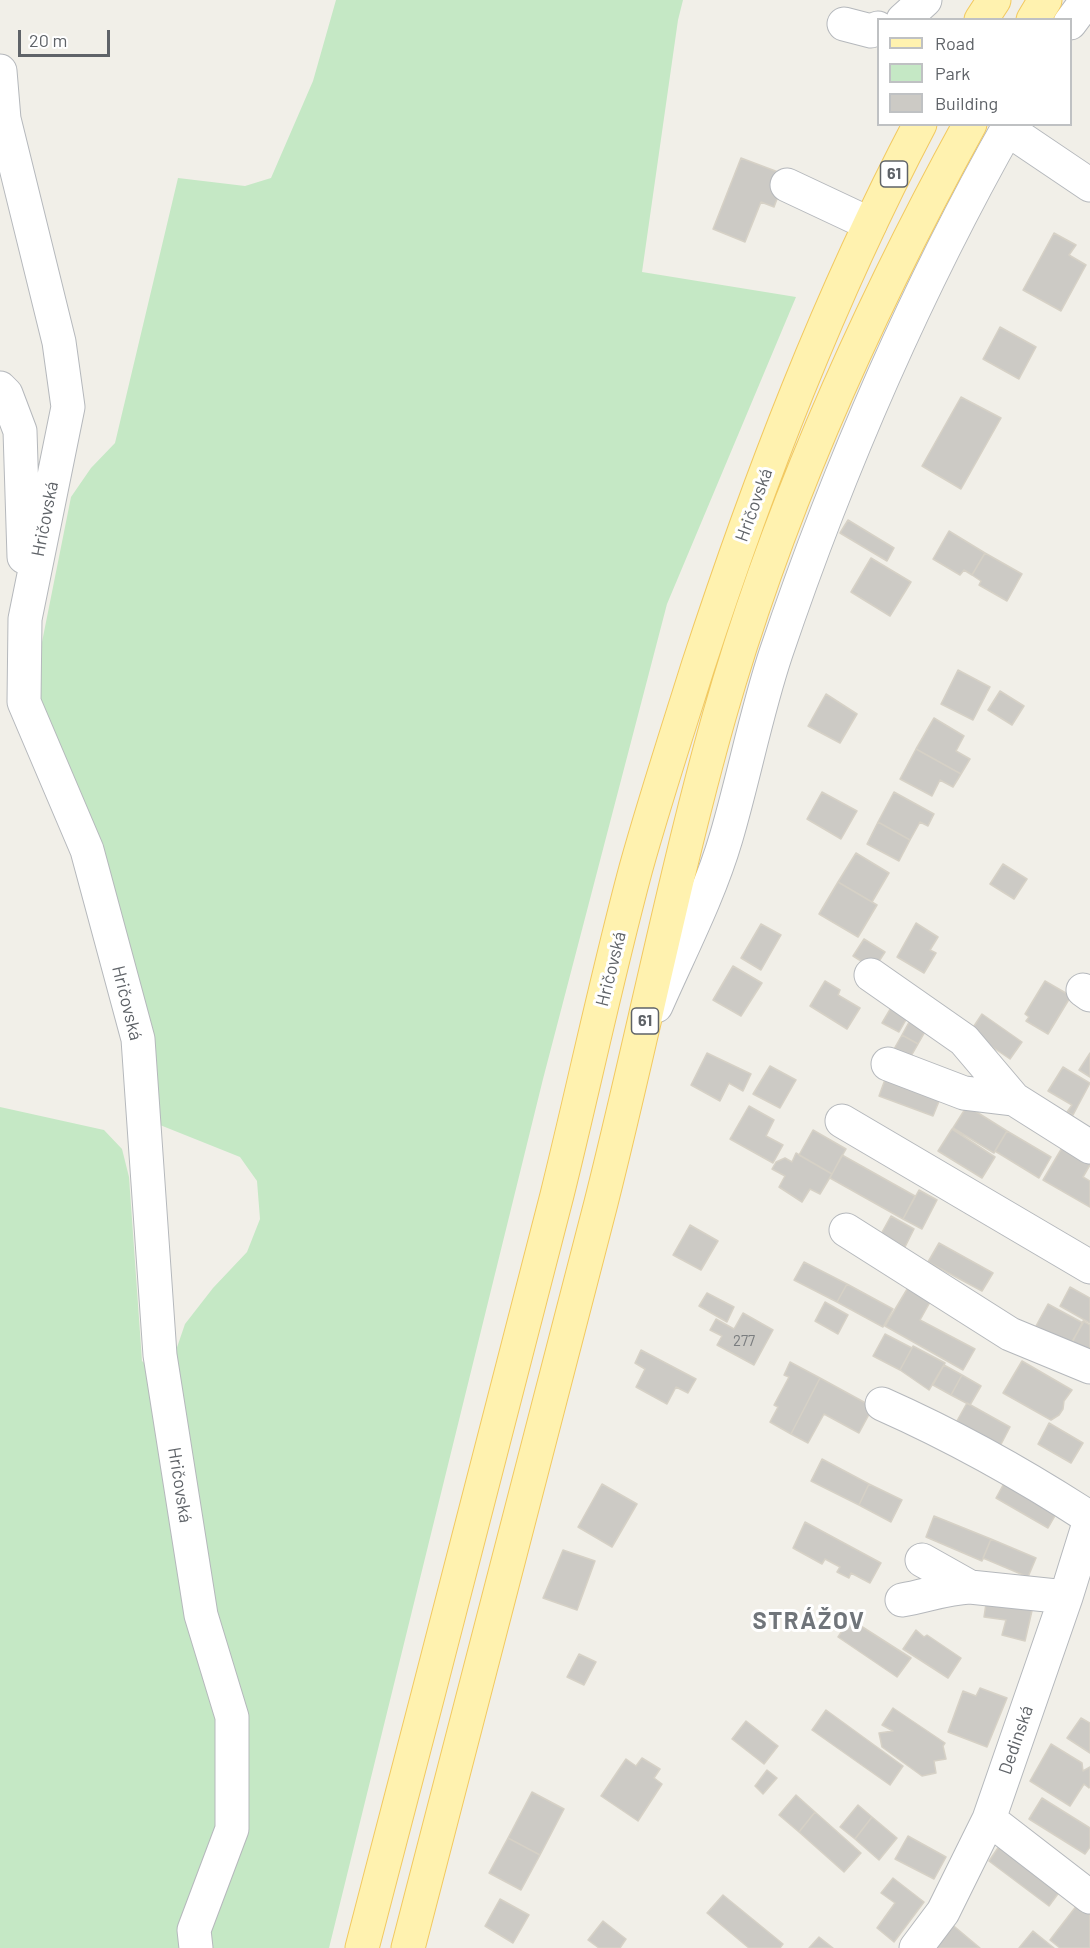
<!DOCTYPE html>
<meta charset="utf-8">
<style>
body{margin:0}
#map{position:relative;width:1090px;height:1948px;overflow:hidden;background:#f1efe8;font-family:Barlow,sans-serif}
canvas{display:block}
.legend{position:absolute;left:877px;top:18px;width:195px;height:108px;box-sizing:border-box;background:#fff;border:2px solid #bfc1c3;margin:0;padding:8px 10px;list-style:none;font-size:18px;color:#5f6368}
.legend li{display:flex;align-items:center;gap:12px;height:30px}
.legend b{width:30px;border:2px solid #bfc1c3}
.scale{position:absolute;left:18px;top:30px;width:92px;height:27px;box-sizing:border-box;border:3px solid #5f6368;border-top:0;padding-left:8px;font-size:18px;line-height:21px;white-space:nowrap;color:#5f6368;-webkit-text-stroke:4px #fff;paint-order:stroke}
</style>
<div id="map">
<canvas width="1090" height="1948"></canvas>
<ul class="legend">
<li><b style="height:8px;background:#fff2af"></b>Road</li>
<li><b style="height:16px;background:#c5e8c5"></b>Park</li>
<li><b style="height:16px;background:#cccac5"></b>Building</li>
</ul>
<div class="scale">20 m</div>
</div>
<script>
const ctx = document.querySelector('canvas').getContext('2d');
ctx.lineJoin = 'round';
function paint(path, color) {
  ctx.fillStyle = color;
  ctx.fill(path, 'evenodd');
}
function stroke(path, color, width, dash) {
  ctx.strokeStyle = color;
  ctx.lineWidth = width;
  ctx.lineCap = dash ? 'butt' : 'round';
  ctx.setLineDash(dash || []);
  ctx.stroke(path);
}
function write(font, color, halo, rows, align = 'center') {
  ctx.font = font + ' Barlow,sans-serif';
  ctx.lineWidth = 6;
  ctx.setLineDash([]);
  ctx.textBaseline = 'middle';
  ctx.strokeStyle = halo;
  ctx.fillStyle = color;
  for (const [text, x, y, turn = 0] of rows) {
    ctx.save();
    ctx.translate(x, y);
    ctx.rotate((+turn || 0) * Math.PI / 180);
    ctx.textAlign = isNaN(turn) ? turn : align;
    if (halo) ctx.strokeText(text, 0, 0);
    ctx.fillText(text, 0, 0);
    ctx.restore();
  }
}
paint(new Path2D(`
 M336 0H683L678 20 642 272 796 297 667 604 543 1079 329 1948H0V1107L104 1130 122 1149 129 1177 142 1361 154 1372 173 1359 185 1324 213 1288 247 1252 260 1219 257 1181 240 1157 155 1123 38 707 36 672 71 497 91 468 115 443 178 178 245 186 271 178 313 81Z`), '#c5e8c5');
const building = new Path2D(`
 M741 158 786 175 774 207 761 202 745 242 713 229Z
 M1054 233 1076 245 1069 255 1086 265 1061 311 1023 290Z
 M1000 327 1036 347 1019 379 983 359Z
 M961 397 1001 418 961 489 922 466Z
 M848 520 894 548 887 561 840 533Z
 M949 531 985 553 972 575 964 570 960 575 933 559Z
 M985 553 1022 574 1007 601 979 585 981 581 972 575Z
 M871 558 911 582 890 616 851 592Z
 M958 670 990 687 973 720 941 704Z
 M1000 691 1024 706 1012 725 988 710Z
 M826 694 857 714 840 743 808 726Z
 M934 718 964 736 956 751 970 759 961 774 916 749Z
 M916 749 961 774 953 787 940 780 932 796 900 779Z
 M822 792 857 811 841 839 807 819Z
 M894 792 934 814 928 826 920 822 910 840 878 822Z
 M878 822 910 840 899 861 867 844Z
 M856 853 889 873 872 902 838 882Z
 M1003 864 1027 879 1014 899 990 884Z
 M838 882 877 905 858 937 819 914Z
 M916 923 938 937 930 950 936 953 924 973 897 957Z
 M761 924 781 935 761 970 741 958Z
 M864 939 885 952 874 969 853 956Z
 M733 966 762 983 741 1016 713 1000Z
 M825 981 840 990 838 995 860 1008 847 1029 810 1006Z
 M1045 981 1071 996 1048 1034 1026 1021 1029 1017 1025 1014Z
 M895 1001 911 1011 899 1032 882 1023Z
 M914 1013 930 1023 918 1044 902 1035Z
 M982 1014 1022 1042 1010 1059 970 1032Z
 M902 1035 918 1044 906 1065 890 1056Z
 M707 1053 751 1074 743 1091 729 1083 720 1101 691 1085Z
 M1090 1053V1077L1079 1070Z
 M770 1066 796 1080 780 1108 753 1094Z
 M1063 1067 1090 1083 1073 1115 1067 1112 1072 1105 1048 1091Z
 M887 1074 942 1094 933 1116 879 1096Z
 M749 1106 774 1120 766 1136 783 1145 773 1163 730 1139Z
 M967 1106 1007 1131 994 1153 953 1128Z
 M952 1129 995 1157 982 1178 938 1151Z
 M813 1130 846 1149 832 1174 799 1155Z
 M1007 1131 1051 1157 1039 1178 995 1151Z
 M1066 1141 1090 1157V1165L1083 1177 1090 1181V1207L1043 1180Z
 M796 1153 832 1174 820 1194 810 1189 802 1202 779 1187 785 1176 772 1169 776 1162 785 1158 792 1162Z
 M842 1155 915 1196 903 1219 830 1178Z
 M919 1190 937 1200 922 1229 903 1219Z
 M891 1216 914 1229 905 1247 881 1234Z
 M690 1225 718 1241 701 1270 673 1255Z
 M939 1243 993 1273 982 1291 928 1262Z
 M804 1262 847 1284 837 1302 794 1280Z
 M912 1281 934 1295 920 1320 975 1349 963 1370 885 1326Z
 M847 1284 893 1309 883 1327 837 1302Z
 M1070 1287 1090 1298V1323L1060 1306Z
 M707 1293 734 1307 727 1322 699 1306Z
 M825 1302 848 1315 838 1334 815 1321Z
 M1048 1304 1083 1323 1070 1345 1036 1326Z
 M743 1313 773 1330 754 1365 717 1345 722 1336 710 1330 716 1319 734 1329Z
 M1083 1321 1090 1325V1353L1072 1343Z
 M885 1334 912 1348 900 1370 873 1356Z
 M913 1346 945 1363 929 1390 900 1370Z
 M641 1350 696 1379 688 1393 676 1387 667 1404 636 1387 645 1369 635 1363Z
 M1022 1361 1072 1390 1064 1401 1063 1409 1059 1415 1051 1420 1003 1393Z
 M790 1362 820 1378 791 1434 770 1422 778 1407 774 1405 789 1377 784 1375Z
 M944 1365 962 1375 951 1395 933 1385Z
 M962 1375 981 1386 970 1405 951 1395Z
 M820 1378 873 1407 859 1433 824 1414 808 1443 791 1434Z
 M967 1403 1010 1427 997 1452 953 1428Z
 M1049 1423 1083 1443 1071 1463 1038 1444Z
 M822 1459 869 1484 859 1505 811 1481Z
 M1008 1476 1060 1507 1048 1528 996 1498Z
 M602 1484 637 1504 612 1547 578 1527Z
 M869 1484 902 1500 891 1522 859 1505Z
 M934 1516 991 1539 982 1561 926 1537Z
 M805 1522 881 1563 870 1583 851 1573 849 1578 837 1572 840 1567 825 1559 822 1564 793 1548Z
 M991 1539 1036 1558 1028 1577 983 1558Z
 M563 1550 595 1561 577 1610 543 1598Z
 M987 1597 1034 1602 1025 1641 1002 1635 1006 1620 984 1617Z
 M850 1619 911 1658 897 1677 838 1637Z
 M916 1630 924 1637 927 1635 961 1658 948 1678 903 1649Z
 M579 1654 596 1662 584 1685 567 1677Z
 M980 1688 1007 1698 987 1747 948 1732 963 1691 976 1696Z
 M893 1708 945 1743 943 1746 946 1759 934 1761 936 1773 922 1776 882 1747 879 1733 893 1731 882 1725Z
 M826 1710 903 1766 890 1785 812 1730Z
 M1081 1718 1090 1723V1753L1067 1738Z
 M746 1721 778 1746 764 1764 732 1739Z
 M1051 1744 1082 1763 1083 1771 1090 1767V1786L1089 1788 1084 1784 1070 1806 1030 1781Z
 M642 1758 660 1769 654 1778 662 1784 638 1821 601 1796 626 1759 636 1766Z
 M767 1770 777 1778 763 1794 755 1786Z
 M532 1792 564 1809 540 1855 508 1838Z
 M796 1795 815 1812 799 1832 779 1815Z
 M1042 1798 1090 1828V1847L1085 1854 1029 1819Z
 M858 1805 872 1817 855 1839 840 1827Z
 M815 1812 861 1853 844 1872 799 1832Z
 M872 1817 897 1838 879 1860 855 1839Z
 M908 1836 946 1857 934 1879 895 1859Z
 M508 1838 540 1855 521 1890 489 1873Z
 M1002 1842 1063 1887 1049 1906 989 1861Z
 M893 1878 924 1902 894 1942 877 1928 895 1903 881 1893Z
 M723 1895 783 1944 780 1948H749L707 1913Z
 M500 1899 529 1915 513 1943 485 1926Z
 M1081 1900 1090 1907V1948H1060L1050 1940Z
 M603 1921 626 1939 620 1948H599L588 1940Z
 M949 1922 980 1948H931Z
 M1033 1931 1054 1948H1019Z
 M819 1937 833 1948H809Z`);
paint(building, '#cccac5');
stroke(building, '#d6d1c6', 1.5);
const minor = new Path2D(`
 M903 20 925 0
 M1070 23 1087 0
 M844 24 871 31 878 28
 M0 71 4 119 59 342 68 407 25 619 24 702 87 850 138 1039 160 1355 201 1615 232 1717V1829L194 1930 196 1948
 M1007 129 1090 185
 M787 185 870 224
 M0 388 6 394 20 431 24 557
 M871 975 964 1040 1014 1099 1090 1147
 M1083 990 1090 995
 M656 1006C680 951 709 896 726 838 744 777 756 713 776 653 837 473 916 290 1010 124
 M888 1064 964 1093 1014 1099
 M842 1121 1090 1267
 M846 1230 1010 1334 1090 1367
 M882 1404C954 1436 1024 1475 1090 1518
 M922 1560 970 1587 1066 1597
 M902 1600C926 1596 946 1588 970 1587
 M989 1819 1090 1897
 M916 1948 943 1912 989 1819 1066 1597 1090 1520`);
const major = new Path2D(`
 M981 20 994 0
 M1033 20 1045 0
 M362 1948C427 1697 494 1446 557 1195 584 1086 607 976 636 868 655 800 677 733 698 666 759 480 829 297 920 124
 M408 1948C473 1700 538 1452 601 1203 642 1041 674 877 719 717 778 509 866 313 970 124`);
stroke(minor, '#b5b8bc', 35);
stroke(major, '#f2c960', 35);
stroke(minor, '#fff', 33);
stroke(major, '#fff2af', 33);
write('15px', '#7a7d7f', null, [
 ["277",744,1341]
]);
for (const [x, y, w] of [
 [894,174,27],
 [645,1021,27]
]) {
  const box = new Path2D();
  box.roundRect(x - w / 2, y - 13, w, 26, 4.5);
  ctx.fillStyle = '#fff';
  ctx.fill(box);
  stroke(box, '#5f6368', 1.5);
}
write('bold 16px', '#5f6368', null, [
 ["61",894,174],
 ["61",645,1021]
]);
write('18px', '#5f6368', '#fff', [
 ["Hričovská",754,505,-70],
 ["Hričovská",45,519,-79],
 ["Hričovská",611,969,-76],
 ["Hričovská",127,1003,76],
 ["Hričovská",180,1485,81],
 ["Dedinská",1016,1740,-71]
]);
ctx.letterSpacing = '1.5px';
write('bold 24px', '#70757a', '#fff', [
 ["STRÁŽOV",809,1621]
]);
ctx.letterSpacing = '0px';
</script>
